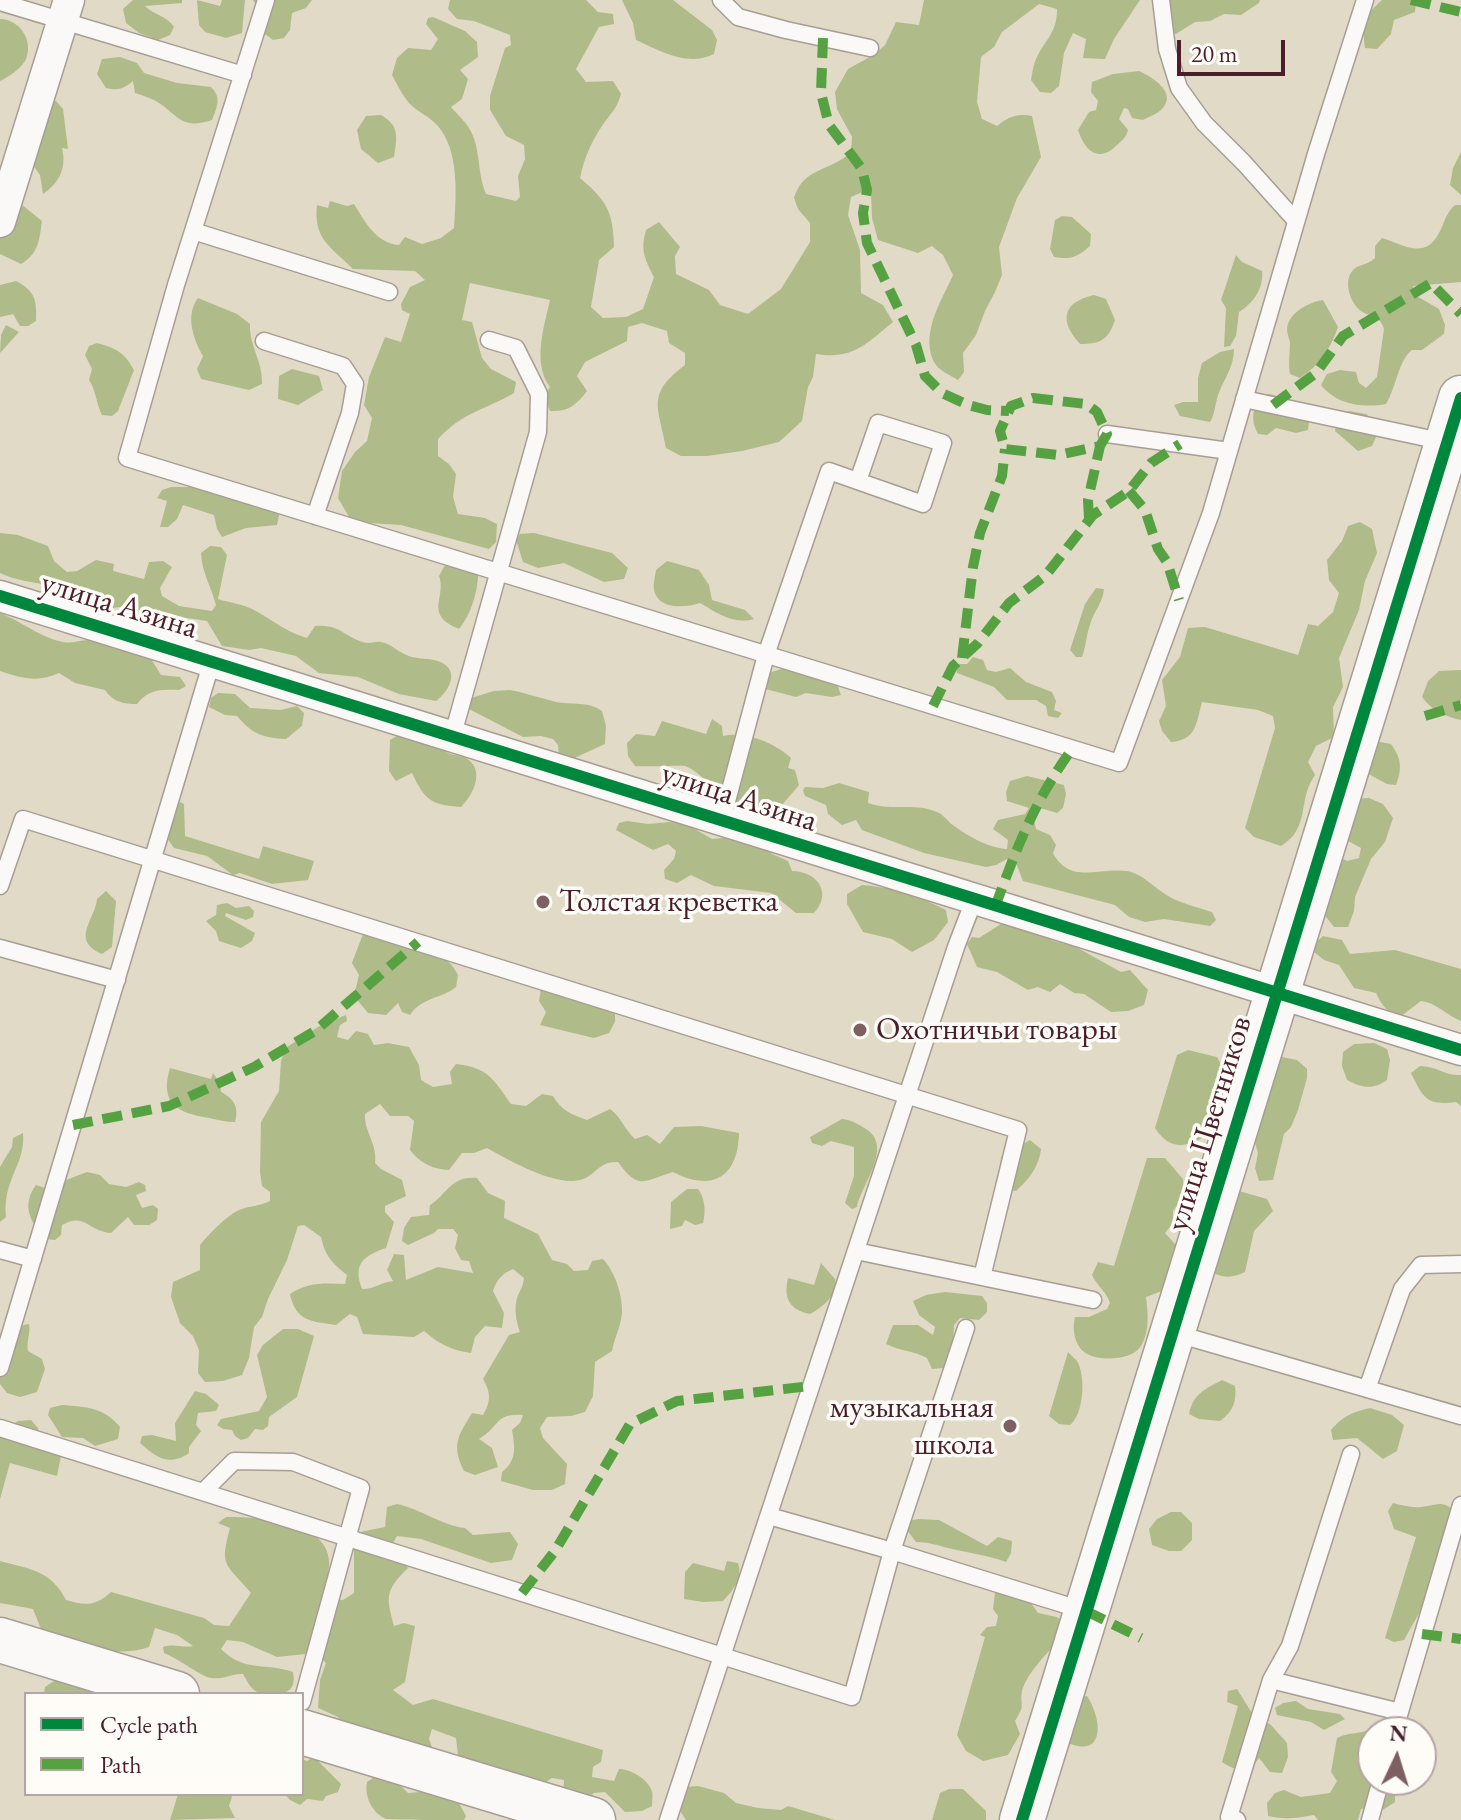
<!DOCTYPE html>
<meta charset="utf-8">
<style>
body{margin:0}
#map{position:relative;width:1461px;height:1820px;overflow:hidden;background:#e1dac7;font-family:"EB Garamond",serif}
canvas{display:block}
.legend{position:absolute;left:24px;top:1692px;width:280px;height:104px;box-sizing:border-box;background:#fdfcf7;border:2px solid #b5a4a5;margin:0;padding:10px 14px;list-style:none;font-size:24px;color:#4a1f2b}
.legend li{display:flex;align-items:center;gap:16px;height:40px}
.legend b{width:40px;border:2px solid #b5a4a5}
.north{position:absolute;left:1357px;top:1716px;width:80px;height:80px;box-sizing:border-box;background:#fdfcf7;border:2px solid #b5a4a5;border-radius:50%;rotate:4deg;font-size:22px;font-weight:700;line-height:32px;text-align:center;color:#4a1f2b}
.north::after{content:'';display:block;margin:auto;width:28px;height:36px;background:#7f6062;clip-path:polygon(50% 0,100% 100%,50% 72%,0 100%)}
.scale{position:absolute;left:1177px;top:40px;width:108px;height:36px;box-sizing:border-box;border:4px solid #4a1f2b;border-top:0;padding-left:10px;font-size:24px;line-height:28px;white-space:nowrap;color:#4a1f2b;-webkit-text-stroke:6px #fdfcf7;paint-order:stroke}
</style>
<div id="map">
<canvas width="1461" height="1820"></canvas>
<ul class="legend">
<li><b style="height:10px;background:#00873e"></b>Cycle path</li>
<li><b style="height:10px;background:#56a243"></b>Path</li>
</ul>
<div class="north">N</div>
<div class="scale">20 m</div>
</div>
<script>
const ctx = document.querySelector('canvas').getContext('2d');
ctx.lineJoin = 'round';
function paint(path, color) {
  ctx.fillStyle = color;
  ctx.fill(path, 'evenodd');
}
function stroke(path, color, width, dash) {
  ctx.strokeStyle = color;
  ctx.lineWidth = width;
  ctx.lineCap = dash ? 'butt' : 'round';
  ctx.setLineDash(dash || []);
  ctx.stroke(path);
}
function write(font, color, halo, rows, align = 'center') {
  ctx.font = font + ' "EB Garamond",serif';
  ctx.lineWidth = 7;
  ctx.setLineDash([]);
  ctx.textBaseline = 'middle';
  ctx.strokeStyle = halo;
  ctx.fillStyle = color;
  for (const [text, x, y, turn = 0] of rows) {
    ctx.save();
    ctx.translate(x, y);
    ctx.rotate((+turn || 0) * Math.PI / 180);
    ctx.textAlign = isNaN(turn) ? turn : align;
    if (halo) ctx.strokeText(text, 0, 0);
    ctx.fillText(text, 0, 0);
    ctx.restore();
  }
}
paint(new Path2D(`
 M133 0H182V3L145 6C154 15 166 15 174 27L170 35 158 40 139 33 126 23 123 9Z
 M197 0 220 6 222 0H245L242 33 226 38 205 32 199 25Z
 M253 0H312L306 8 292 13 290 30 284 38 273 40 262 32 257 6Z
 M450 0H586L598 12 613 14 614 24 599 27 576 69 586 82 613 81 621 94C617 108 612 112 604 123 592 140 584 158 580 178 607 201 613 211 614 247L599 260 591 307 603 318 626 317 643 309 654 277C645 260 640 250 646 230L659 222 680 247 675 256 676 274 709 290 720 305 748 314 781 289 810 242V223L798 209 794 198C804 166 829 173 851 152L852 137 837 109 835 92 848 69 875 54 885 45 896 22 919 25 924 0H1140L1114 39 1105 59 1083 58 1086 39 1073 33 1064 53 1059 86 1051 93 1040 92 1031 80C1032 74 1033 66 1036 59 1045 39 1057 34 1057 9L1039 4 1002 32 994 47 981 57 977 102 982 119 997 126C1008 117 1017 113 1032 116L1041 157 1017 198 999 247 1002 275 995 292 985 311 976 335 963 353 964 372 958 380C950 375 937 370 933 360 921 331 942 300 953 275L943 255 932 246 918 253 878 240 872 218 871 194 867 190 851 197 848 215 860 250 861 293 883 305 893 322C866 344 853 360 816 354L813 377 808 387 802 421 779 442 742 451 707 456H681L666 448C659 407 645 395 685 365V353L669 343 667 331 642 323 628 327 627 341 585 362 577 376 587 391C576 405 569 412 550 411L544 397 550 387C532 363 544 327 550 300L470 283 462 320 472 322 482 358 491 369 516 382 514 393C485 410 463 412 438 439V456L449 464 456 474 453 497 458 514 485 518 497 524 496 542 489 549 401 525 352 522 338 498 342 471 355 452 367 441 372 418 364 405 369 377 385 337 401 342 410 314 402 310 401 304 410 287 425 280 415 271 353 269C331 247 313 239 317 205L328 208 330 201 347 206 354 204C365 222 376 243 399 245L405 237 422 244 441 238 454 228C456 197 460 150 437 125 430 117 420 113 412 106 403 97 398 86 392 75L397 58 408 48 431 50 438 39 426 24 428 18 433 17 465 31 477 42 478 57 460 70 468 79 462 99 451 107C457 114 465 121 469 128 481 147 477 173 486 194L516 201 520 197 518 176 525 159 524 145 506 136 490 110V96L505 48 511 45 510 35 474 21 457 19 448 9Z
 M622 0H673L712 30 717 40 714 54C688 67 662 52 636 40L633 23Z
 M1168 0H1260L1259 3 1241 15 1224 14 1210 21 1195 22 1176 34 1165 33Z
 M1382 0H1416L1415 12 1394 20 1391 34 1377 49 1365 48C1362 23 1363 17 1382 0Z
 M0 19C20 19 35 42 25 61 20 69 9 77 0 81Z
 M120 57 137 63 144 73 177 83 211 87C222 98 217 107 212 120 179 131 178 113 154 100 148 97 141 95 135 93L133 81C123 89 118 91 106 88L97 74 102 59Z
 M1139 71C1152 77 1179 93 1161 110 1157 114 1148 117 1143 120L1132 118 1128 109 1124 108 1119 119 1128 130C1126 138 1122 140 1116 146 1098 163 1085 151 1078 130L1089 112 1096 110 1098 101 1091 92 1092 82 1113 74Z
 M38 100 56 101 63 109 68 149 62 148C67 168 59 183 43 194L40 175 32 164Z
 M381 115C400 126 397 137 394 157L378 163 361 149 357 130 366 116Z
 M1461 152V195L1450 185 1453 168Z
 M21 204 42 221C39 241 39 253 21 264L0 254V222Z
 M1455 205H1461V282L1413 286V294L1439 309 1445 325 1444 334 1422 350H1412C1399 359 1396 388 1386 404 1363 408 1337 405 1321 385L1327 374 1340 370 1356 372 1359 383 1366 388 1377 377 1384 329C1380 315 1371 318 1361 311 1350 303 1343 281 1353 270 1359 264 1368 265 1375 258V246L1382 238C1404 245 1425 260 1439 233 1445 222 1445 214 1455 205Z
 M1062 216 1072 217 1091 234 1090 246C1077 257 1071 260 1054 257L1050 249 1055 220Z
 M1236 255 1242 262 1262 271C1264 289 1253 303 1239 312L1236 336 1230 346 1224 347 1226 308 1221 300Z
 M16 281C35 291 37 300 36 321L28 326H20L13 314 0 317V285Z
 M1094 295 1106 299 1115 320C1108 340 1101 344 1080 344 1059 321 1062 302 1094 295Z
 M198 298 237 314 250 324C249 346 263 361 262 384L249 390 201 379 197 369 203 356C193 339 185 315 198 298Z
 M1323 300 1338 327C1331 348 1319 366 1300 378L1290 374C1288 362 1290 353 1290 342 1289 338 1287 334 1287 329 1288 313 1309 302 1323 300Z
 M6 325 19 332 0 353 1 335Z
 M97 343C116 348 125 353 134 370L118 411 112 416 102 415C96 403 96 390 89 380L92 369 85 355 89 346Z
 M1234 349C1234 367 1224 379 1218 395 1215 405 1215 413 1210 422L1180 416 1174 405 1183 402H1198V378L1202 363 1220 352Z
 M292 369 319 376 323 390 298 405 278 399 279 376Z
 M1267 394C1288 397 1296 404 1309 421L1308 430 1296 433 1276 428 1267 435 1258 434C1249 417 1253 405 1267 394Z
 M1349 411 1366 414 1381 426 1372 446 1358 451 1335 431 1337 418Z
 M171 487H218L272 503 279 515 277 525 246 528 222 537 217 529 214 515 183 505 177 519 168 527H160L167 501 157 498 162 490Z
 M1360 522 1372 529 1377 553 1365 581 1359 610 1339 658 1343 687 1333 707 1334 737 1316 746 1308 762 1315 775C1297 800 1311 828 1281 846L1254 837 1245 828 1275 728 1273 716 1258 710 1202 702C1196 723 1197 740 1171 742L1162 731 1159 721 1166 706 1162 680 1180 657 1188 628 1205 627 1298 655 1308 624 1318 626 1333 612 1339 593 1329 580 1327 560 1342 541 1348 526Z
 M0 533 18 535 48 546 54 561 67 572 77 571 96 560 114 564 113 571 144 579 149 562 163 561 172 567 160 588 162 596 179 606 212 611 216 605C211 586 202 573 201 553L210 546 221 547 227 555 218 599C231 603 244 604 256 611 273 621 287 632 307 638L315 626C341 623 347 640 368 643 372 643 377 641 381 642 392 644 399 653 409 656 417 659 425 658 434 660 461 666 452 689 436 701L399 694 358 677 319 673 296 656 261 648 249 650 222 646 207 621 147 612 139 616 121 607 92 610C73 579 30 588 0 573Z
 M534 533 612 553 628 568 624 579 604 582 564 563 538 568 523 562 516 540 520 534Z
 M667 561 699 570 709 585 712 600 745 610 754 619C734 625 717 613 700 603 686 608 658 610 654 590 653 585 655 576 656 570Z
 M445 565 478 570C479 589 471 615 459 629 423 614 447 598 439 576Z
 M1096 588 1104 589C1103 603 1093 612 1090 625 1086 636 1086 646 1082 657H1076L1070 650 1085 604Z
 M0 613C21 621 41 638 63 642 73 644 79 640 88 640 104 639 129 651 148 654L161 675 180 677 186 686 179 690C160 689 149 689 137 704 123 704 113 702 105 690L75 683 59 673C38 683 21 678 0 671Z
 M973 657 983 660 987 670 996 672 1010 668 1026 682 1052 692 1056 701 1054 710 1062 713 1058 718 1048 716 1046 706 1036 700H1007L994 687 957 673 955 664H967Z
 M789 667 837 684 841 695 832 697 806 693 796 697 758 687 761 675Z
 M1461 670V720C1446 717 1431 710 1422 697L1428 681 1439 671Z
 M510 690C526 693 540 698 556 702 572 705 588 701 602 711L606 726 605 744 570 760 559 756 558 745 553 739 541 736 523 737 469 709 471 698 494 691Z
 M218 693 235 694 250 708 281 710 297 706 304 713 302 726 286 739C263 738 252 734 237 716L225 715 209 707 211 698Z
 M712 719 722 726 723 736C745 731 775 743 791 758L788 768 795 770 799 785 777 811C763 812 734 807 723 799 709 789 705 774 685 766 681 765 646 767 635 766L628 756 627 743 636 734 655 736 662 721 706 734Z
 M405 731C434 734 427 739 448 753 454 756 461 755 466 758 486 770 473 795 461 807 432 805 425 801 412 773L396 781 389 771 390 740Z
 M1375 741 1391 744C1402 759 1402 769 1396 785L1387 784 1363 771Z
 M1027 776 1064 785 1066 794 1063 808 1057 813 1037 807 1032 812 1036 829 1050 835 1056 845 1053 853C1070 885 1098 867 1127 871 1143 874 1152 886 1165 894 1178 903 1197 907 1212 912L1216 920 1210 926 1164 919 1145 922 1129 917 1115 905 1023 881 1016 863 1007 859 996 865 986 867 924 853 862 830 856 820 842 825 828 814 826 805 805 796 803 790 805 787 823 788 839 783 869 792 868 803C895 812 917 801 941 814 942 815 950 822 950 823 966 835 988 848 1007 849L1008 840 993 829 998 820 1025 814 1029 808 1007 801 1006 792 1010 781Z
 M1369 798 1383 804 1393 818 1385 842 1371 859 1355 897 1354 911 1348 927H1334L1319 908 1338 856 1347 861 1359 858 1361 848 1350 842 1339 831 1349 799Z
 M176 800 184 804 185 836 259 859 263 846 314 861 308 880 272 884 240 873 233 875 207 856 174 848 162 831Z
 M627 821 648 824 670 822 686 824 712 839 742 836 758 839 772 854 788 861 792 871C817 871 833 893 814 913H796L771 893 714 886 691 875 677 883 665 879 664 870 674 859 676 851 668 844 653 850 616 830 619 823Z
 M862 885C895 888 916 895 946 910L948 922 934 940 912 952 892 939 863 932 847 904V894Z
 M106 891 116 901 112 947 102 954C70 940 95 920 97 899Z
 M227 903 236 908 249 906 254 911 253 917 246 920 226 913 225 916 255 933 252 941 241 948 219 941 216 931 206 921 216 915 217 905Z
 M1004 922 1023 924 1053 941 1076 947 1121 972 1130 970 1148 990 1144 1005 1128 1011 1111 1012 1084 994 1074 993 1060 984 1050 992 1038 987 1028 990 997 972 977 967 967 944 972 937 979 938Z
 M372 928C384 936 394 944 408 948 429 954 446 951 458 975L456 987C441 999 422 997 410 1015L402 1012 398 1003 386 1015 368 1013 354 996 359 975 352 963 363 934Z
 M1323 936 1342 940 1350 954 1395 950 1461 969V1021C1448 1016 1435 1002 1421 1001L1400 1017C1387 1012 1382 1006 1376 993L1354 988 1339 965 1324 960 1314 952V944Z
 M541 989 606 1009 615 1014V1022L609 1033 594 1038 540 1025 546 1012 539 1001Z
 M346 1015 347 1021 340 1025 337 1037 348 1040 356 1031 368 1034 374 1045 388 1043 409 1047 419 1065 421 1080 433 1087 452 1084 450 1072 456 1064C489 1068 493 1079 511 1104L526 1106 542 1094 553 1096C561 1110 572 1115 587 1120L610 1109C622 1118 624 1129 635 1139L647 1135 660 1144 674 1127 701 1126 739 1133C738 1178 712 1192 673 1172 643 1181 639 1191 618 1162 598 1161 596 1176 580 1180 553 1186 509 1160 487 1148L474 1153H462L449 1170C432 1169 420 1163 410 1150L414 1121 408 1116H390L380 1104 365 1114C364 1132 378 1145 375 1163L381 1169 402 1180 406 1196 385 1206V1212L394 1222 386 1248C362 1256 353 1265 362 1289 375 1289 381 1282 393 1281L387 1270 394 1254 404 1255 406 1280 438 1267 473 1273 469 1261 461 1260 455 1248 458 1235 453 1229H438L434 1233 408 1245 402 1241 404 1228 411 1217 429 1215 430 1205C448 1193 452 1175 477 1178L488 1193 505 1201 504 1218 538 1234 552 1260 567 1264 574 1271 588 1270 592 1261 603 1259C615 1272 623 1296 622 1313 621 1326 614 1339 612 1351L595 1362 593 1396 585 1412 571 1416 547 1417 540 1428 543 1438 567 1464 565 1484 552 1490H533L501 1481 502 1472C517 1460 515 1448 512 1430L520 1423 523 1415C494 1413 500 1427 479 1439L492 1448 498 1467 475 1475 464 1471C451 1445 458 1436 472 1413L483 1415C491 1401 491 1393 483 1379L509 1335 520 1332C516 1321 514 1309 517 1298 520 1290 523 1287 524 1278L513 1269C502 1274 497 1279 493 1291L504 1313 502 1328 485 1326 475 1337 471 1353C451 1350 439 1344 424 1331L414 1337 363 1334 357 1317 350 1314 336 1325C311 1321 296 1322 290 1294 308 1282 324 1283 345 1284L347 1275C332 1263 325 1256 321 1237L304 1225 298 1226 287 1260 268 1299 262 1317 254 1327 249 1358 242 1375 223 1381 205 1382 198 1373 199 1350 193 1336 180 1323 171 1297 173 1282 200 1270V1245C210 1233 225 1217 239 1210 249 1206 260 1206 270 1201V1192L262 1186 260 1172 261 1122 279 1091 281 1061 287 1047 321 1025Z
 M1374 1043 1387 1049 1390 1060 1387 1080C1373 1090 1362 1088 1347 1080L1342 1066 1343 1052 1354 1044Z
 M1188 1050 1217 1057 1223 1068 1220 1124C1199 1143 1174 1158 1155 1128L1177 1055Z
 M1282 1057 1297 1060 1307 1069V1078L1298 1110 1291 1127 1284 1134 1273 1180 1259 1181 1255 1168 1258 1153 1254 1139 1268 1061Z
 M1420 1066C1436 1066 1445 1076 1461 1075V1106L1456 1102C1427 1106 1423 1098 1411 1073Z
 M170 1068 211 1079 213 1073 220 1083 221 1092C235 1099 239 1108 235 1122 226 1122 218 1120 209 1118 178 1113 159 1104 170 1068Z
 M842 1119C852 1120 858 1124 866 1129 894 1147 861 1185 857 1207L852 1209 845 1203 854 1176V1147L831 1141 822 1146 812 1143 810 1137Z
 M23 1133C26 1164 2 1180 6 1217L0 1222V1167L12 1147 13 1138Z
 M1030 1140 1041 1149C1039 1167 1029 1179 1016 1191L1004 1189 1000 1175 1001 1157Z
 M1147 1158H1165L1183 1179 1184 1196 1173 1211V1223L1165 1233 1176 1245 1175 1286 1146 1297C1148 1313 1150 1331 1141 1346 1132 1361 1097 1362 1084 1352 1074 1344 1072 1328 1075 1317H1089L1107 1309 1110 1303C1106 1291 1097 1286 1092 1275L1098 1262 1114 1266Z
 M87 1172 100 1175 109 1184 126 1187 139 1182 145 1185 146 1191 136 1195 142 1208 153 1205 158 1209 157 1220 149 1225H134L128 1217 111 1233C88 1231 84 1212 62 1225L61 1235 55 1240 46 1239C30 1223 21 1205 36 1185L45 1188Z
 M687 1189H698C705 1198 706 1212 703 1223L695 1225 685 1220 682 1226 670 1229 671 1202Z
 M1232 1189 1267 1199 1273 1211 1254 1231 1245 1272C1229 1280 1219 1277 1204 1268L1205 1227 1229 1225Z
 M821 1263 835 1279 837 1287C832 1298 822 1308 810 1314 790 1310 783 1298 788 1278L814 1285Z
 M945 1292 982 1296 987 1303V1312L979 1320 960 1318 954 1325 953 1345 943 1368 932 1369 927 1358C914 1351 900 1351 886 1344L893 1325H918L933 1335 935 1327 919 1315 913 1301 926 1295Z
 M29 1324C31 1334 26 1341 28 1351L42 1359 45 1369 37 1392 20 1397 7 1393 0 1384V1348L15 1327Z
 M283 1329H298L314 1336 297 1397 269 1417 268 1426 263 1430 255 1429 248 1438 241 1440 235 1436 232 1430 223 1429 217 1425 221 1419 259 1411 267 1397 257 1355 263 1345Z
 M1068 1352C1068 1352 1077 1361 1077 1361 1086 1376 1084 1414 1070 1425L1059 1424 1049 1416Z
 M1222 1380 1235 1386C1237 1401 1233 1412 1220 1421L1199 1419 1189 1414C1193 1394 1205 1389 1222 1380Z
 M195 1391 206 1394 219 1405 216 1411 198 1413 196 1425 201 1431 189 1447V1453C170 1467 155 1457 140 1443L142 1436 152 1435 176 1441 175 1423Z
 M62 1405C86 1407 104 1407 120 1427L118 1439 95 1446 83 1438 62 1437 48 1415 50 1408Z
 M1370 1408 1392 1415 1404 1425 1397 1451 1383 1459 1357 1438 1333 1440 1331 1430C1343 1416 1353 1412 1370 1408Z
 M31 1420 38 1428 41 1441 61 1456 57 1476 10 1463 0 1499V1432L18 1421Z
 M1393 1503C1402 1505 1411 1508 1421 1507 1441 1505 1441 1499 1458 1514L1433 1596 1422 1608 1404 1640 1394 1642 1385 1638 1416 1537 1394 1529 1388 1511Z
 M397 1504C421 1509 443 1526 465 1528L473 1535 510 1532 518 1544 512 1560 491 1563 421 1539 397 1536 392 1545 408 1568C385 1591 386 1596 394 1626L404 1623 415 1626 405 1682 393 1690 413 1705 433 1699 603 1750 601 1762 593 1767 592 1777 614 1781 619 1769C630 1769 649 1779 652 1792 653 1793 652 1805 652 1806L642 1811 625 1812 605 1792 594 1793 585 1800 563 1795 564 1780 552 1778 543 1784 459 1763 456 1738 432 1729 429 1739 433 1750 352 1737 338 1717 318 1708 320 1680 326 1663 315 1653 277 1657 243 1642 227 1640 221 1649C245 1673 265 1662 293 1672 296 1689 289 1694 272 1694 265 1694 259 1694 254 1690 249 1686 246 1679 243 1674 231 1673 225 1680 211 1678 202 1677 179 1659 164 1653L163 1647C174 1643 182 1648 193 1646L177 1635 155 1628 149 1647C116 1659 75 1645 43 1634L33 1609 0 1603V1561C29 1569 51 1570 66 1600 85 1606 96 1606 111 1592L204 1618 214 1625 229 1626 251 1593C226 1563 219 1568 230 1528L218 1523 226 1517C255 1517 326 1520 329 1560 330 1572 325 1587 323 1598L343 1600 354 1593V1547L360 1532 385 1527 387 1507Z
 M1171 1512H1181L1192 1523V1540L1181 1551H1169L1152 1545 1149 1529 1157 1519Z
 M918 1519 939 1520 987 1546 998 1537 1012 1541 1011 1553 1006 1562C987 1555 968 1553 948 1548 936 1545 929 1542 916 1542L907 1530 908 1521Z
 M727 1561 738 1563C743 1578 733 1591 723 1601L703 1602 684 1599 685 1572 693 1563 724 1571Z
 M1011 1592 1031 1603 1038 1613 1057 1617 1064 1623 1062 1639C1049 1650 1027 1673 1022 1691 1019 1707 1027 1702 1015 1721L1020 1734 1008 1755 983 1761 966 1751 957 1735 985 1637 980 1635 987 1627 996 1626 998 1616 993 1609 995 1593Z
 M57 1679 123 1694H44L45 1687Z
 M1237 1689 1252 1713 1271 1725 1287 1743 1288 1757 1282 1773 1270 1772 1259 1758C1248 1774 1237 1772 1222 1762L1238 1706 1227 1702 1228 1691Z
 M1087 1696C1104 1722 1104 1761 1064 1741L1070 1698Z
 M1296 1701 1308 1709 1340 1714 1345 1719 1324 1730 1311 1722 1277 1715 1275 1708 1283 1703Z
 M1372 1729 1384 1732H1373V1780H1387L1395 1791V1802L1381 1811 1373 1807 1361 1809 1358 1820H1318L1314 1815C1299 1818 1284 1820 1268 1816L1267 1803 1275 1793 1284 1790 1301 1797 1330 1793 1337 1781 1331 1772 1337 1738C1349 1732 1360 1734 1372 1729Z
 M314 1757 341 1784 338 1792 326 1796 323 1801 307 1799 300 1805 290 1800 285 1794H302V1759L307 1761Z
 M377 1775H390L408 1793 447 1790 466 1794 459 1803 466 1816 464 1820C448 1820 398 1820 386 1819 372 1813 364 1796 367 1782Z
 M698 1786 724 1793 736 1803 758 1808 781 1810 788 1806 835 1820H686L677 1806 685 1787Z
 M949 1789H963L986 1811V1820H932L940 1793Z
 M178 1794H230L232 1797 229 1806 235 1818 170 1820Z`), '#afbc89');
const lane = new Path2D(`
 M266 0 176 285 127 458 1119 763 1211 513 1316 154 1365 0
 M721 0 738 17 786 30 870 48
 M1161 0 1167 49 1179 88 1204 123 1244 163 1296 221
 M0 2 243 75
 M193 231 389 292
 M264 341 343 366 355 384 350 413 315 516
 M1244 399 1445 442
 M1107 434 1229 451
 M453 734 538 432 539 394 516 348 489 340
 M722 820 766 655 829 471 923 504 943 443 878 423 858 481
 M0 886 23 819 1018 1130 982 1277
 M0 948 117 980
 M0 1250 33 1259
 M856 1251 1093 1300
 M966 1328 892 1551 1085 1611
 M1174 1333 1461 1416
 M0 1368 212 661
 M1367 1389 1402 1289 1421 1265 1461 1264
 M0 1428 852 1697 892 1551 769 1516
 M203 1492 234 1461 293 1462 361 1488 302 1702
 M1271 1680 1290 1646 1351 1454
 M1394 1732 1461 1505
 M668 1820 956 947 974 900
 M1237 1820 1229 1817 1271 1680 1400 1712
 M1370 1820 1381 1780`);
const street = new Path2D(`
 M0 222 69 0
 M0 596C488 745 974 899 1461 1050`);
const secondary = new Path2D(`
 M0 1640 177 1694
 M302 1732 593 1820
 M1022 1820 1461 398`);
stroke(lane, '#a79d94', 19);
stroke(street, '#a79d94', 33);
stroke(secondary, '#a79d94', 47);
stroke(lane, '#faf9f7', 16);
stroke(street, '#faf9f7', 30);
stroke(secondary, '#faf9f7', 44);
stroke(new Path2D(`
 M1411 0 1461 12
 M823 38 821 93 829 125 862 169 867 190 863 213 867 243 916 345 925 376 942 393 968 405 987 410 1009 411
 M1033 398 1086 404 1097 412 1107 434 1100 446 1058 455 1005 449 1000 431 1011 406Z
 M1273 405 1316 373 1343 336 1431 283 1461 314
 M1129 491 1145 510 1158 549 1167 562 1179 600
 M1089 519 1088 500 1100 446
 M962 658 973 567 980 533 1002 476 1005 449
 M933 706 953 666 978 643 1009 603 1046 575 1093 515 1129 491 1151 463 1180 444
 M1425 716 1461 705
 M995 907C1017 847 1035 800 1072 749
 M73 1125 169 1106 254 1067 315 1031 418 942
 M522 1593 555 1551 630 1424 677 1401 811 1386
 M1086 1611 1141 1638
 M1422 1634 1461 1639`), '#56a243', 10, [20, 10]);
stroke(new Path2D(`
 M0 596C488 745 974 899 1461 1050
 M1022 1820 1461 398`), '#00873e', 12);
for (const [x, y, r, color] of [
 [543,902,8,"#7f6062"],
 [860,1030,8,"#7f6062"],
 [1010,1426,8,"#7f6062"]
]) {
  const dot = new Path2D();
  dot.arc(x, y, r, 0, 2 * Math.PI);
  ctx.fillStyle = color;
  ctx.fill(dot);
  stroke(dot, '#fdfcf7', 3);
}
write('32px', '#4a1f2b', '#fdfcf7', [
 ["улица Азина",119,606,17],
 ["улица Азина",739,798,18],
 ["улица Цветников",1210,1124,-73]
]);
write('32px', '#4a1f2b', '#fdfcf7', [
 ["Толстая креветка",559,902],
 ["Охотничьи товары",876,1030],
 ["музыкальная",994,1408,"right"],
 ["школа",994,1445,"right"]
], 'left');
</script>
